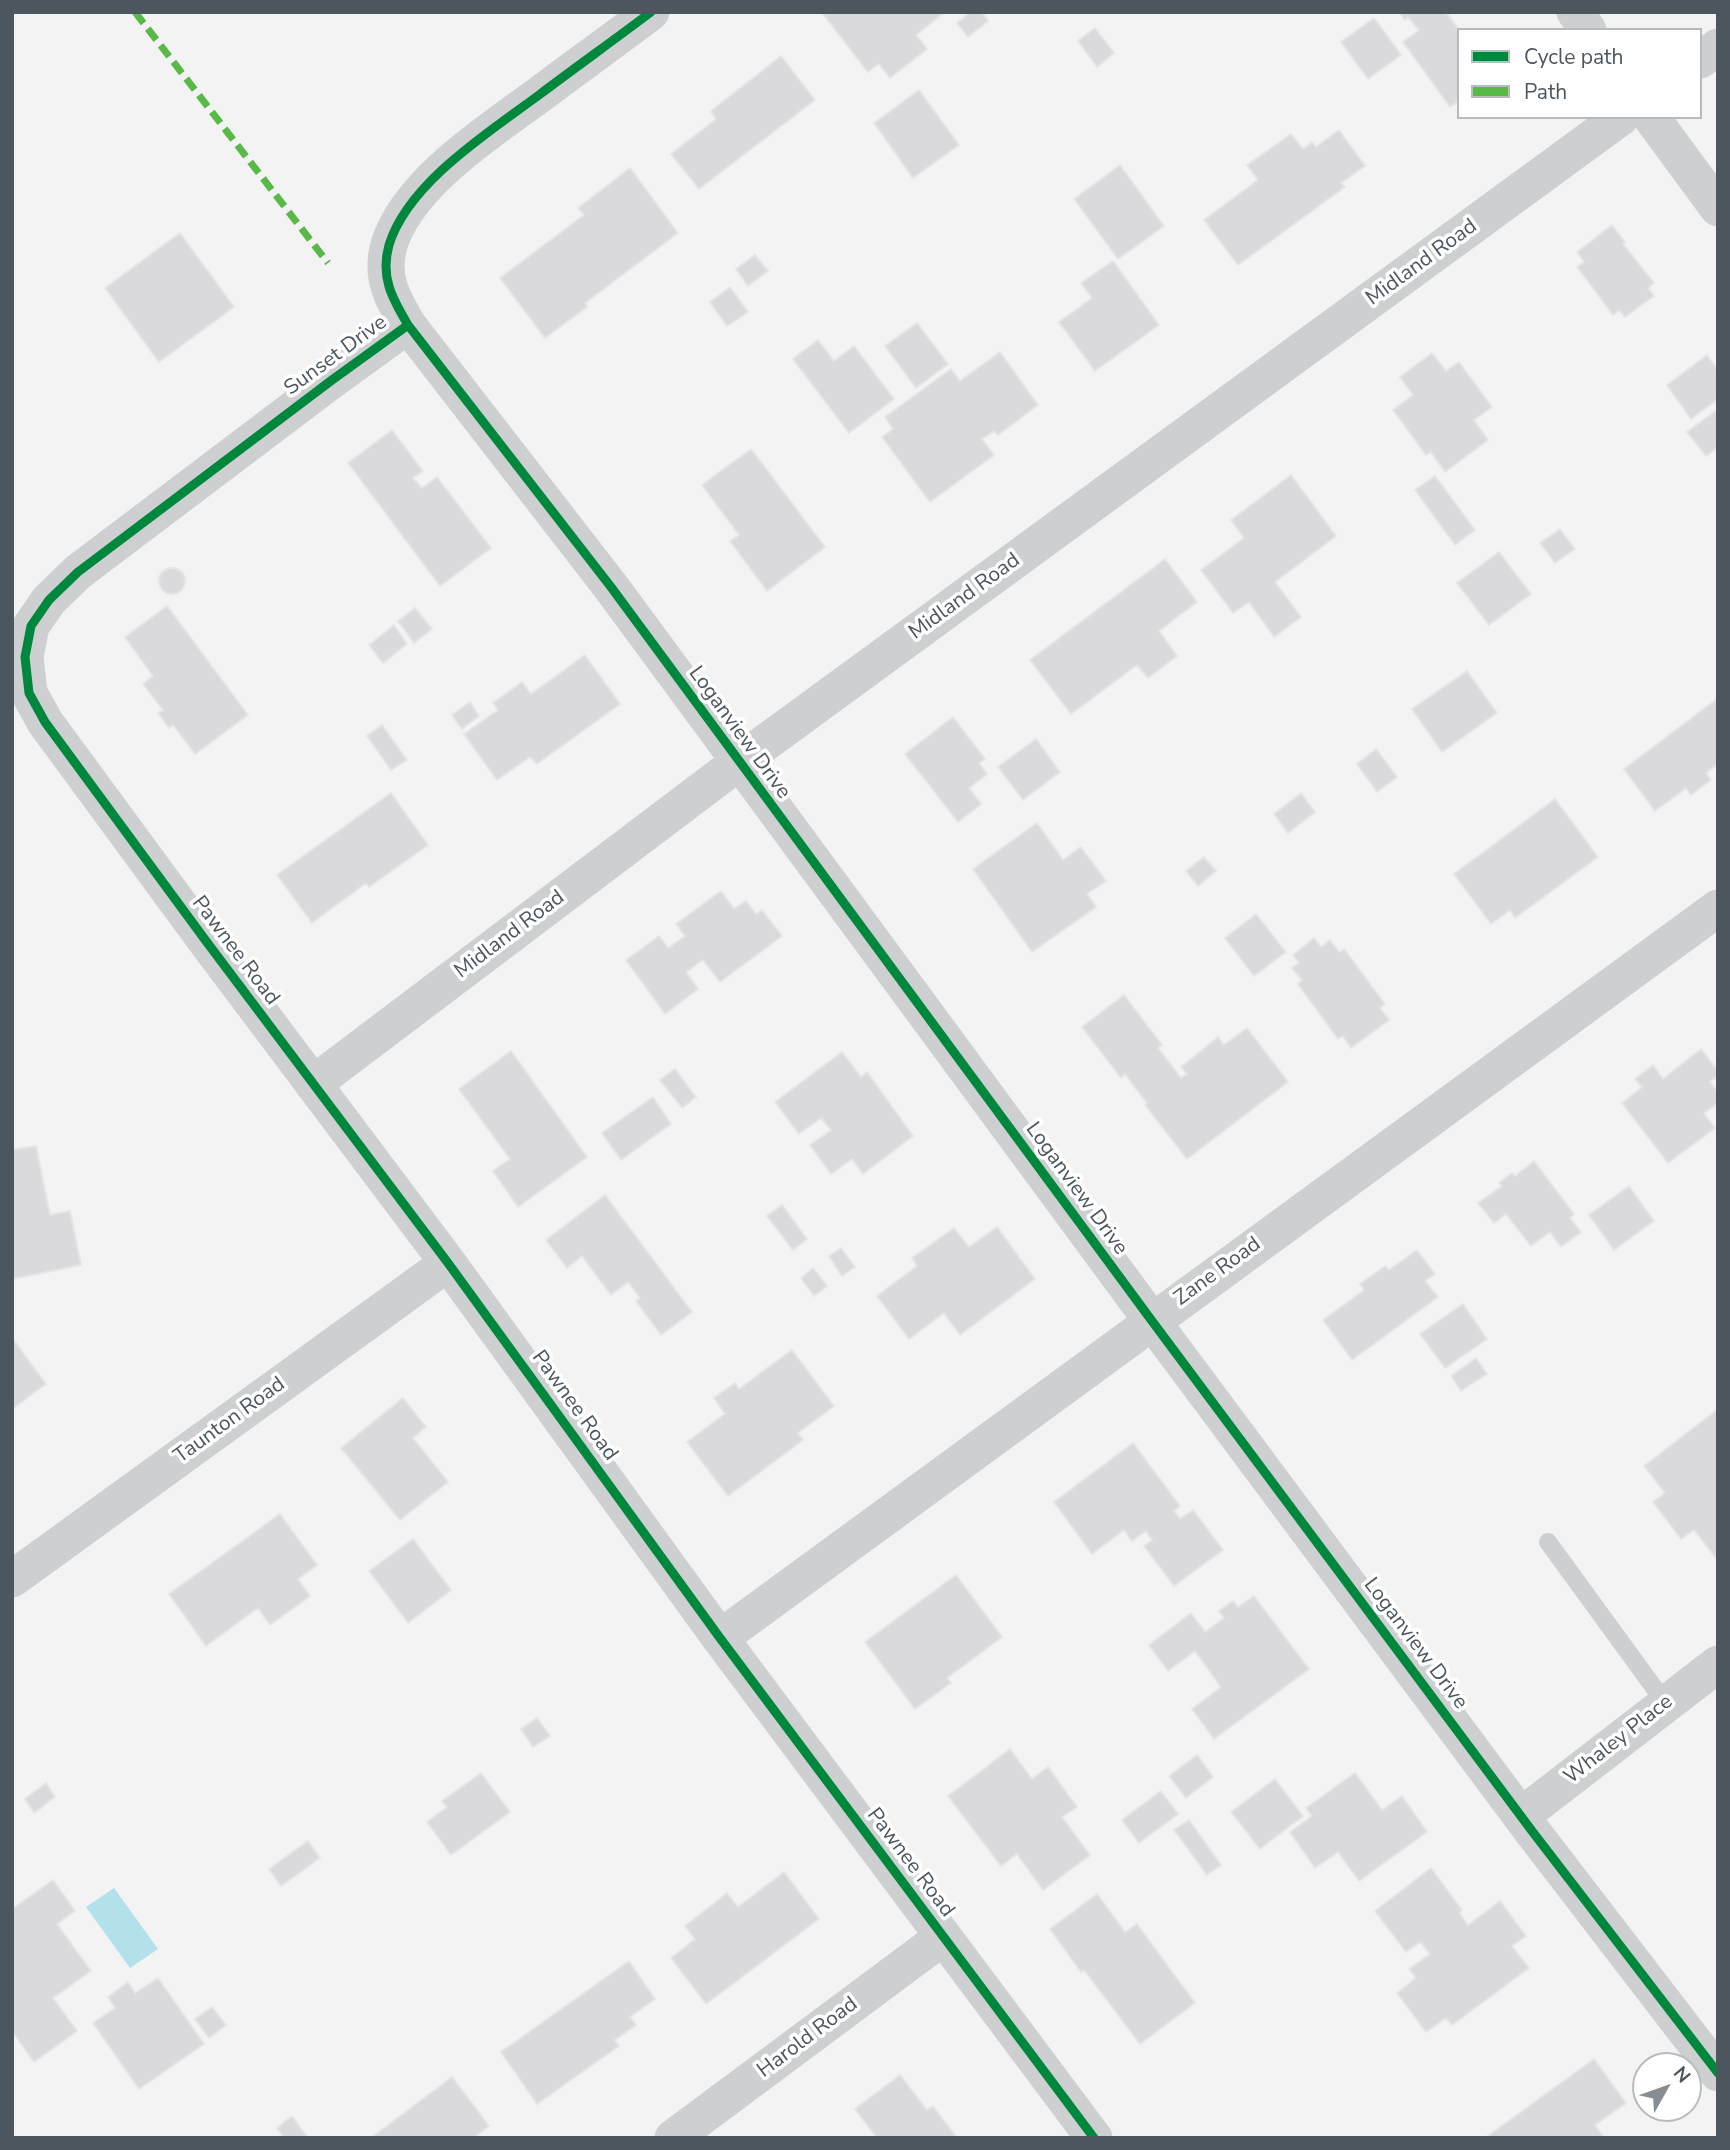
<!DOCTYPE html>
<style>
body{margin:0}
#map{position:relative;width:1730px;height:2150px;overflow:hidden;background:#f4f3f3;font-family:"Nunito Sans",sans-serif}
canvas{display:block}
.frame{position:absolute;inset:0;border:14px solid #4b565f;pointer-events:none}
.legend{position:absolute;left:1457px;top:28px;width:245px;height:91px;box-sizing:border-box;background:#fff;border:2px solid #b7bbbf;margin:0;padding:9px 12px;list-style:none;font-size:21px;color:#4b565f}
.legend li{display:flex;align-items:center;gap:14px;height:35px}
.legend b{width:35px;border:2px solid #b7bbbf}
.north{position:absolute;left:1632px;top:2052px;width:70px;height:70px;box-sizing:border-box;background:#fff;border:2px solid #b7bbbf;border-radius:50%;rotate:50deg;font-size:19px;font-weight:700;line-height:28px;text-align:center;color:#4b565f}
.north::after{content:'';display:block;margin:auto;width:24px;height:32px;background:#868d93;clip-path:polygon(50% 0,100% 100%,50% 72%,0 100%)}
</style>
<div id="map">
<canvas width="1730" height="2150"></canvas>
<div class="frame"></div>
<ul class="legend">
<li><b style="height:9px;background:#00873e"></b>Cycle path</li>
<li><b style="height:9px;background:#58b947"></b>Path</li>
</ul>
<div class="north">N</div>
</div>
<script>
const ctx = document.querySelector('canvas').getContext('2d');
ctx.lineJoin = 'round';
function paint(path, color) {
  ctx.fillStyle = color;
  ctx.fill(path, 'evenodd');
}
function stroke(path, color, width, dash) {
  ctx.strokeStyle = color;
  ctx.lineWidth = width;
  ctx.lineCap = dash ? 'butt' : 'round';
  ctx.setLineDash(dash || []);
  ctx.stroke(path);
}
function write(font, color, halo, rows, align = 'center') {
  ctx.font = font + ' "Nunito Sans",sans-serif';
  ctx.lineWidth = 7;
  ctx.setLineDash([]);
  ctx.textBaseline = 'middle';
  ctx.strokeStyle = halo;
  ctx.fillStyle = color;
  for (const [text, x, y, turn = 0] of rows) {
    ctx.save();
    ctx.translate(x, y);
    ctx.rotate((+turn || 0) * Math.PI / 180);
    ctx.textAlign = isNaN(turn) ? turn : align;
    if (halo) ctx.strokeText(text, 0, 0);
    ctx.fillText(text, 0, 0);
    ctx.restore();
  }
}
paint(new Path2D(`
 M114 1888 158 1949 130 1968 86 1907Z`), '#b2e0eb');
const building = new Path2D(`
 M826 12H945L916 35 927 49 890 78 879 64 868 72 823 14Z
 M970 12H982L988 21 968 37 957 23Z
 M1399 12H1446L1459 30V101L1450 107 1403 42 1419 30 1408 17 1405 20Z
 M1374 18 1401 55 1368 79 1341 42Z
 M1095 28 1114 53 1097 67 1078 41Z
 M781 56 815 100 699 189 671 154 716 119 711 111Z
 M919 90 959 145 913 178 874 123Z
 M1339 130 1365 166 1341 183 1345 187 1238 265 1204 220 1258 180 1247 165 1291 134 1303 149 1312 142 1316 147Z
 M1120 165 1164 226 1118 259 1074 199Z
 M630 168 678 233 585 303 587 307 545 338 500 278 584 215 578 208Z
 M1612 225 1625 242 1623 244 1654 283 1648 288 1654 296 1625 317 1619 310 1613 315 1577 267 1584 262 1577 252Z
 M180 233 234 307 159 362 105 288Z
 M755 255 768 271 748 286 736 269Z
 M1113 261 1159 325 1095 371 1059 322 1092 298 1081 283Z
 M730 287 748 312 727 326 710 302Z
 M917 323 948 364 916 388 885 346Z
 M818 340 834 361 854 346 894 399 849 433 793 359Z
 M1000 352 1038 405 998 435 994 431 982 439 994 455 930 502 882 437 893 429 885 417 951 369 960 381Z
 M1432 353 1446 371 1459 362 1492 407 1474 420 1488 440 1445 472 1431 452 1426 455 1393 410 1413 395 1400 377Z
 M1707 355 1718 370V399L1691 419 1667 385Z
 M1718 409V447L1706 456 1687 432Z
 M392 430 423 471 413 478 422 488 437 477 491 548 440 586 348 463Z
 M751 449 825 547 767 591 730 541 739 535 702 485Z
 M1291 475 1336 536 1275 582 1301 617 1274 637 1249 602 1233 613 1201 570 1244 538 1231 520Z
 M1435 476 1475 530 1455 545 1415 490Z
 M1560 529 1575 549 1555 563 1540 543Z
 M1499 552 1531 594 1489 625 1457 583Z
 M1165 559 1197 602 1159 631 1177 656 1148 678 1137 665 1071 714 1030 660Z
 M159 581a13 13 0 1 1 26 0a13 13 0 1 1-26 0Z
 M167 606 248 715 195 754 173 725 169 728 158 713 163 710 143 684 153 676 125 637Z
 M415 608 432 629 414 643 398 621Z
 M394 625 407 644 383 663 369 645Z
 M585 655 620 704 537 764 530 757 497 780 464 734 498 710 493 703 522 682 531 694Z
 M1467 671 1497 713 1442 752 1412 709Z
 M1718 698V764L1706 773 1711 780 1691 795 1686 788 1655 811 1624 769Z
 M470 702 479 716 462 729 452 715Z
 M953 717 985 759 979 763 987 774 969 788 981 804 958 822 905 754Z
 M382 725 407 760 391 770 367 736Z
 M1036 739 1060 772 1023 800 998 767Z
 M1376 749 1397 777 1377 792 1357 764Z
 M391 793 428 845 369 887 366 883 312 923 277 875Z
 M1301 793 1315 812 1288 833 1274 814Z
 M1555 799 1598 857 1515 918 1510 910 1491 924 1454 874Z
 M1037 823 1063 860 1081 847 1106 881 1087 894 1096 907 1032 952 973 869Z
 M1204 857 1216 871 1198 886 1186 871Z
 M721 891 734 909 746 901 756 914 762 910 782 936 720 982 703 960 686 972 698 989 665 1014 626 960 659 936 668 948 685 936 676 924Z
 M1256 914 1286 952 1254 976 1225 938Z
 M1314 938 1321 947 1330 940 1339 952 1344 949 1385 1004 1380 1008 1389 1020 1351 1048 1343 1036 1338 1039 1298 984 1302 980 1292 968 1299 963 1293 955Z
 M1124 995 1162 1045 1158 1048 1181 1078 1187 1074 1181 1067 1218 1037 1224 1045 1247 1028 1288 1082 1187 1159 1145 1105 1147 1103 1125 1074 1121 1078 1082 1027Z
 M1701 1049 1718 1071V1076L1710 1082 1718 1092V1103L1704 1113 1715 1128 1668 1163 1622 1103 1642 1087 1635 1079 1653 1065 1663 1079Z
 M511 1051 587 1157 518 1207 493 1171 510 1159 459 1089Z
 M842 1052 861 1077 867 1072 913 1136 863 1174 852 1159 831 1174 810 1145 831 1130 821 1118 799 1134 775 1102Z
 M675 1069 696 1097 682 1108 660 1080Z
 M653 1097 671 1124 621 1160 602 1133Z
 M36 1146 50 1215 70 1211 81 1265 12 1279V1150Z
 M1534 1161 1574 1214 1570 1218 1581 1232 1561 1247 1550 1232 1531 1246 1506 1214 1494 1223 1478 1203 1502 1186 1499 1183 1512 1173 1515 1176Z
 M1629 1186 1654 1221 1614 1250 1589 1215Z
 M605 1195 692 1312 661 1335 636 1301 640 1298 628 1282 611 1295 582 1256 567 1268 546 1240Z
 M782 1205 807 1239 793 1250 767 1216Z
 M997 1227 1035 1279 960 1335 944 1313 909 1339 877 1296 917 1266 912 1258 954 1228 969 1247Z
 M841 1248 855 1267 842 1276 829 1256Z
 M1417 1250 1435 1274 1425 1281 1438 1297 1352 1360 1323 1320 1364 1290 1360 1284 1385 1266 1389 1270Z
 M813 1268 827 1286 814 1296 801 1278Z
 M1463 1304 1487 1339 1445 1368 1420 1334Z
 M12 1338 46 1384 12 1409Z
 M792 1350 834 1406 798 1433 803 1440 728 1496 687 1442 725 1414 714 1398 735 1383 739 1389Z
 M1476 1358 1487 1374 1461 1391 1451 1376Z
 M403 1398 426 1427 413 1438 448 1482 400 1520 341 1448Z
 M1718 1409V1554L1715 1557 1694 1530 1681 1539 1653 1502 1665 1493 1644 1466Z
 M1133 1443 1180 1506 1174 1511 1180 1519 1193 1510 1223 1550 1174 1586 1144 1546 1152 1540 1146 1531 1132 1541 1124 1530 1092 1554 1054 1502Z
 M280 1514 317 1565 298 1579 310 1596 270 1625 258 1608 206 1646 169 1594Z
 M413 1539 451 1590 408 1623 369 1571Z
 M956 1575 1002 1637 947 1678 951 1683 915 1709 865 1642Z
 M1254 1596 1309 1669 1214 1739 1192 1709 1221 1687 1195 1651 1168 1671 1149 1645 1191 1613 1205 1632 1224 1618 1219 1611 1233 1601 1238 1607Z
 M537 1718 550 1736 533 1747 521 1729Z
 M1010 1749 1032 1779 1048 1767 1077 1807 1062 1817 1090 1855 1043 1890 1017 1854 1001 1866 948 1796Z
 M1197 1755 1213 1777 1186 1798 1169 1776Z
 M481 1773 510 1812 451 1855 427 1822 447 1807 442 1801Z
 M1355 1773 1382 1810 1402 1796 1427 1832 1359 1881 1338 1852 1315 1868 1290 1832 1312 1816 1306 1808Z
 M1275 1779 1303 1816 1260 1849 1231 1812Z
 M46 1783 55 1797 34 1813 25 1799Z
 M1161 1791 1178 1814 1139 1843 1122 1820Z
 M1189 1820 1221 1865 1207 1875 1174 1830Z
 M308 1841 320 1858 281 1886 269 1869Z
 M1431 1868 1462 1910 1459 1913 1468 1925 1500 1901 1526 1936 1512 1946 1529 1968 1452 2025 1446 2018 1426 2032 1397 1993 1416 1978 1409 1969 1430 1954 1420 1942 1406 1952 1375 1911Z
 M784 1872 819 1919 706 2004 671 1958 695 1939 685 1926 727 1893 738 1907Z
 M53 1880 75 1911 57 1924 91 1971 53 1998 77 2031 34 2062 12 2031V1909Z
 M1097 1894 1125 1932 1137 1924 1195 2003 1140 2044 1084 1970 1081 1972 1050 1929Z
 M629 1961 655 1999 630 2017 636 2025 615 2040 619 2046 537 2104 501 2052Z
 M158 1978 204 2044 139 2089 93 2023 115 2008 108 1997 128 1982 135 1993Z
 M212 2007 226 2025 209 2038 195 2019Z
 M1594 2059 1626 2103 1595 2125 1604 2138H1485Z
 M900 2075 927 2110 933 2106 957 2138H877L855 2109Z
 M452 2077 489 2126 473 2138H371Z
 M292 2116 308 2138H284L277 2128Z`);
paint(building, '#dadadc');
stroke(building, '#e5e5e6', 2);
stroke(new Path2D(`
 M1548 1542 1666 1704`), '#cecfd1', 18);
stroke(new Path2D(`
 M651 12C614 40 576 67 539 95 489 132 408 183 389 245 380 277 392 298 408 325L332 380 78 572 49 600 31 626 25 657 29 693 45 722 206 941 448 1263 720 1638 1094 2138
 M1575 12 1588 30
 M1700 60 1718 47
 M1651 117 1718 208
 M408 325 611 587 1152 1321 1532 1831 1718 2073
 M313 1084 739 762 1621 117
 M12 1579 448 1263
 M720 1638 1718 908
 M1521 1816 1718 1664
 M673 2138 943 1937`), '#cecfd1', 37);
stroke(new Path2D(`
 M135 12 328 263`), '#58b947', 7, [14, 7]);
stroke(new Path2D(`
 M651 12C614 40 576 67 539 95 489 132 408 183 389 245 380 277 392 298 408 325L332 380 78 572 49 600 31 626 25 657 29 693 45 722 206 941 448 1263 720 1638 1094 2138
 M408 325 611 587 1152 1321 1532 1831 1718 2073`), '#00873e', 9);
write('21px', '#4b565f', '#fff', [
 ["Midland Road",1422,263,-36],
 ["Sunset Drive",336,356,-36],
 ["Midland Road",965,597,-36],
 ["Loganview Drive",739,733,54],
 ["Midland Road",510,935,-37],
 ["Pawnee Road",235,951,53],
 ["Loganview Drive",1076,1189,54],
 ["Zane Road",1218,1272,-36],
 ["Pawnee Road",574,1406,54],
 ["Taunton Road",230,1421,-36],
 ["Loganview Drive",1415,1644,53],
 ["Whaley Place",1619,1740,-38],
 ["Pawnee Road",910,1863,53],
 ["Harold Road",808,2038,-37]
]);
</script>
